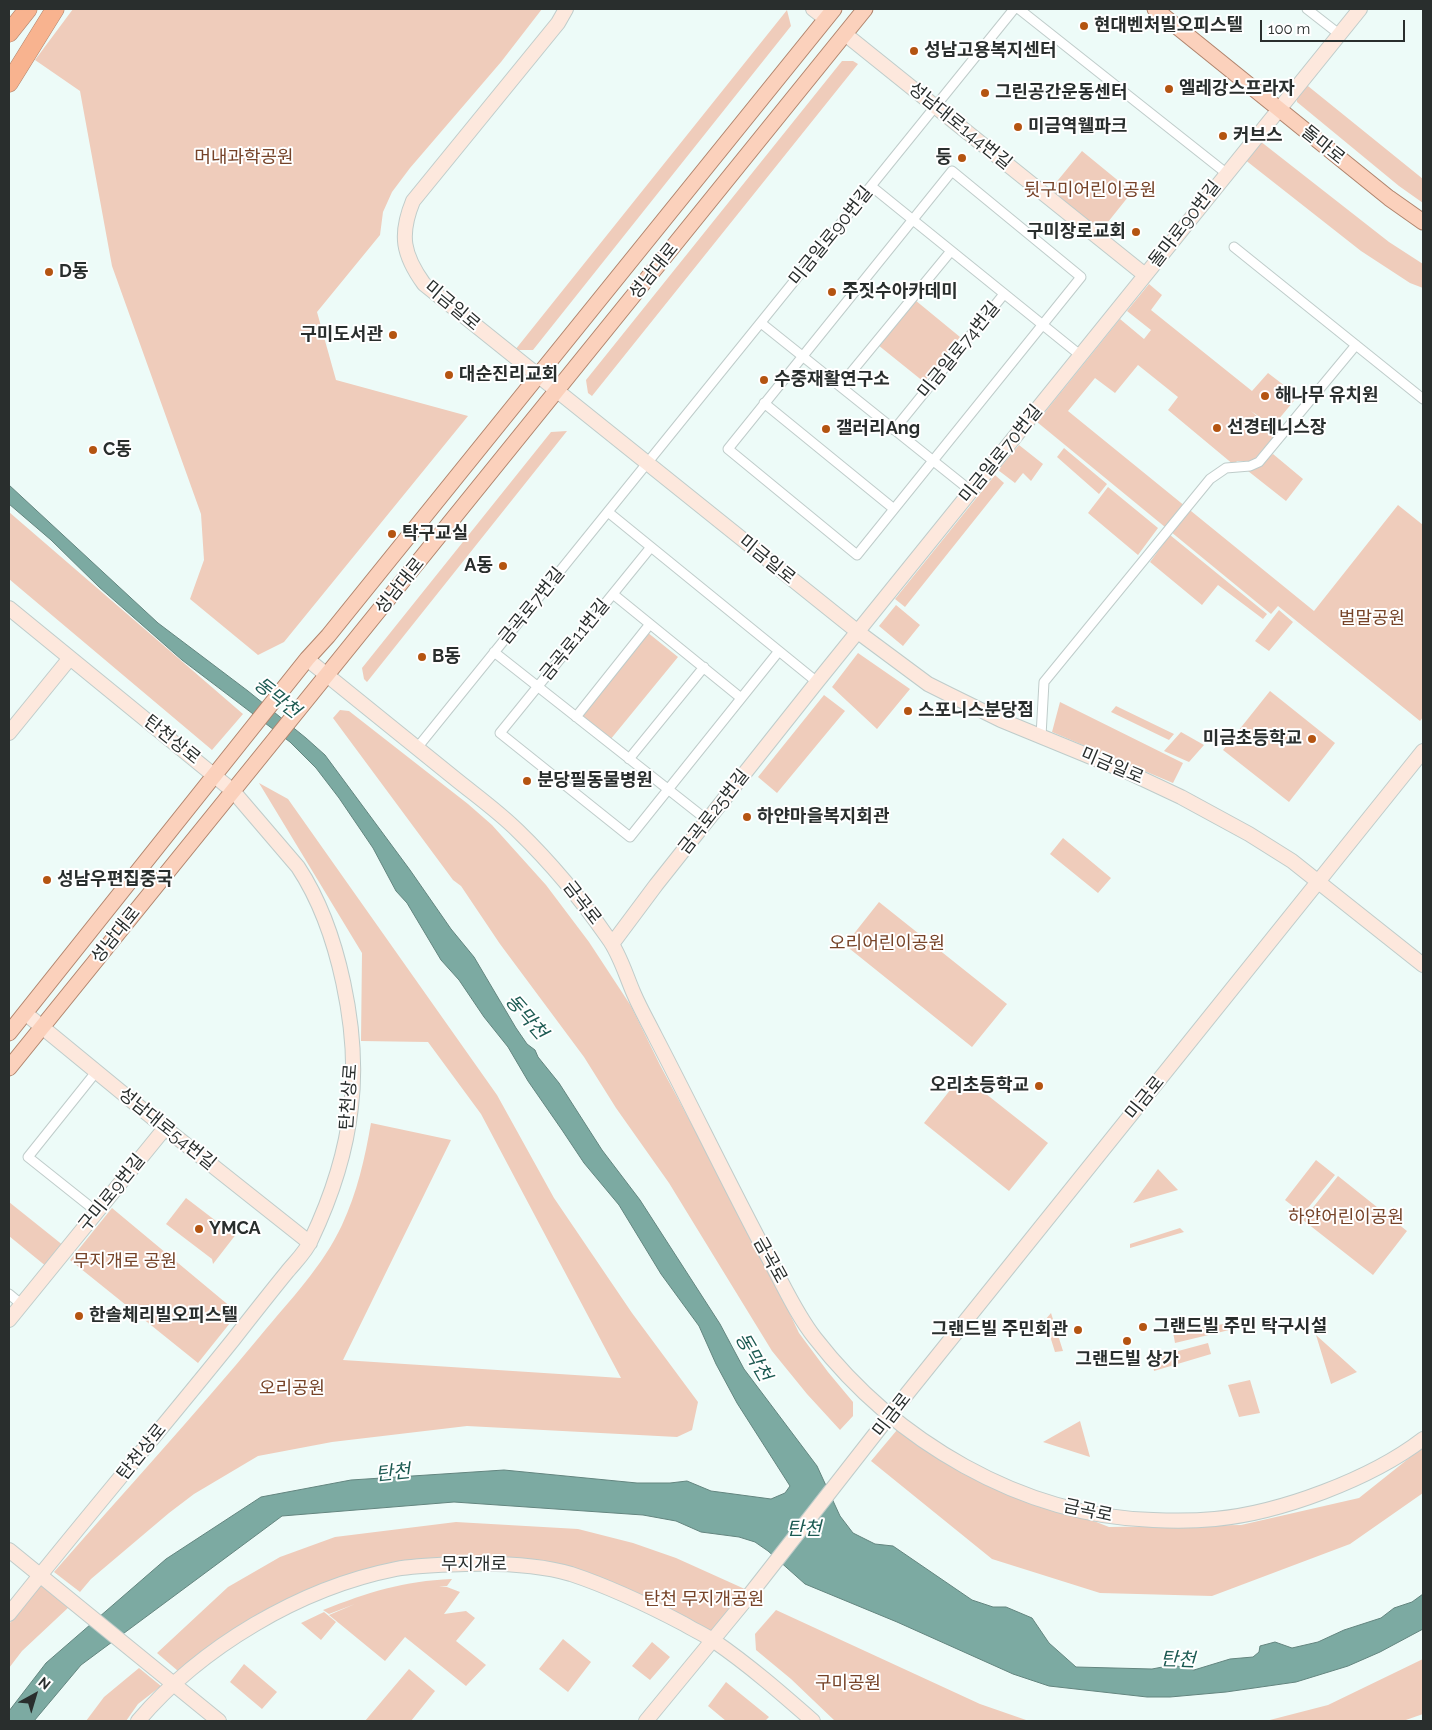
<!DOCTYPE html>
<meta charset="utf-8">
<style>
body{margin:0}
#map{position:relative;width:1432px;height:1730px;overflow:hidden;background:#edfbf8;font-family:Raleway,sans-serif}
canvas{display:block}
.frame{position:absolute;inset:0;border:10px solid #292e2d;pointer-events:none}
.north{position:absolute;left:10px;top:1670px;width:50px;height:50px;-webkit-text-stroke:4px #fff;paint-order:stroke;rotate:39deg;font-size:14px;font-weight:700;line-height:20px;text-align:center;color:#292e2d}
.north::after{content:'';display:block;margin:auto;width:18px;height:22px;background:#292e2d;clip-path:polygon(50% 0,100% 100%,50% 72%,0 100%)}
.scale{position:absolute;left:1260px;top:20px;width:145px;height:22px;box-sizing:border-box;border:2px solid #292e2d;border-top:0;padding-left:6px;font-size:15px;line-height:18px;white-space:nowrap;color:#292e2d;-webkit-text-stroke:4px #fff;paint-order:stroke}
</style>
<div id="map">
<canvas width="1432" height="1730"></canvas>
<div class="frame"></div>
<div class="north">N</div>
<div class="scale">100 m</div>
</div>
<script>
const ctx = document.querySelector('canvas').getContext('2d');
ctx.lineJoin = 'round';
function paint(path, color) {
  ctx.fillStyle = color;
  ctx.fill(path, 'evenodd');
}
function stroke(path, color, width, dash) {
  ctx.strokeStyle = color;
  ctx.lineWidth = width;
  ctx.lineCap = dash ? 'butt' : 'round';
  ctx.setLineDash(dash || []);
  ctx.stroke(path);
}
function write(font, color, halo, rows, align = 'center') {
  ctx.font = font + ' Raleway,"Noto Sans KR",sans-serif';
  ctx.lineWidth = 4;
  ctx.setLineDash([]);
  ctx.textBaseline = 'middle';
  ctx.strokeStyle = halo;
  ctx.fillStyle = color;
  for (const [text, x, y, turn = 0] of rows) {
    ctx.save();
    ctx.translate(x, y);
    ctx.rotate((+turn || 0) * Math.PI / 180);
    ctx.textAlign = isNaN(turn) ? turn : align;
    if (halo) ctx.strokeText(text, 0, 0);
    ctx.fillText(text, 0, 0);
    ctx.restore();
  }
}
paint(new Path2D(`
 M73 9H542L501 62 410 168 392 192 383 212 380 235 317 312 336 380 468 416 284 642 258 655 190 599 204 560 201 514 112 266 80 91 35 60Z
 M787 10 791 26 533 350H515Z
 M842 61H853L858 64 592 396 588 393 586 380Z
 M1303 82 1423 179V203L1399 186 1297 102 1296 88Z
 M1260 141 1389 242 1423 264V288L1410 283 1361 251 1244 159Z
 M1082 151 1132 192 1100 232 1049 191Z
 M1149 284 1162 295 1151 310 1252 391 1268 373 1298 396 1273 426 1251 411 1277 433 1253 461H1237L1234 465 1168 410 1178 397 1138 365 1115 393 1095 378 1068 411 1314 611 1398 505 1423 525V717L1420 721 1278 606 1271 614 1037 422 1120 319 1144 339 1151 330 1127 311Z
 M915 300 960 337 924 382 878 345Z
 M567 431 367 682 364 679 362 668 551 432Z
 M1019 445 1043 464 1031 481 1023 473 1015 483 998 470Z
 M1064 448 1107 484 1099 494 1057 457Z
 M1273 454 1303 479 1286 501 1248 471Z
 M995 475 1004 483 905 607 895 599Z
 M1108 487 1158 528 1138 555 1088 513Z
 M9 512 243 714 212 750 9 579Z
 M1170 535 1267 614 1263 619 1218 585 1202 605 1150 562Z
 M896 605 920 625 903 646 879 626Z
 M1279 610 1293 622 1269 651 1255 641Z
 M647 632 678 657 610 740 579 716Z
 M858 653 910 689 877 729 832 687Z
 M1270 691 1335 743 1289 802 1223 750Z
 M824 695 845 711 777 793 758 777Z
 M1060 702 1183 763 1173 783 1052 732Z
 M1116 706 1174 734 1169 740 1111 712Z
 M340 710 349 711 468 804 492 825 546 885 589 942 631 1006 660 1065 765 1262 799 1333 828 1372 853 1402V1416L840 1430 807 1394 772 1351 669 1183 616 1108 584 1057 500 944 461 886 453 880 333 718Z
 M1181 732 1204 745 1189 762 1164 751Z
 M259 783 288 799 497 1095 554 1198 632 1313 698 1402 692 1430 677 1437 467 1426 332 1442 258 1456 194 1494 169 1513 91 1579 80 1592 54 1572C123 1493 194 1416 261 1335 290 1300 323 1266 342 1225 357 1193 365 1158 371 1123L451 1140 343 1360 621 1378 481 1114 428 1042 361 1041 362 953Z
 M1063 838 1111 878 1098 893 1050 854Z
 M879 902 1007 1004 972 1047 845 945Z
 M962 1075 1048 1143 1009 1191 924 1123Z
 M1316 1160 1335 1175 1303 1214 1285 1200Z
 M1158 1169 1178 1190 1133 1203Z
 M1338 1176 1407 1231 1373 1275 1303 1220Z
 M186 1198 233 1234 237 1233 213 1264 212 1259 166 1224Z
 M9 1202 64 1246 47 1267 9 1236Z
 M112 1208 238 1313 198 1363 70 1260Z
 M1180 1228 1184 1232 1130 1248V1244Z
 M1051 1313 1063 1351 1055 1352 1045 1320Z
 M1249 1320 1250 1325 1175 1343 1173 1332Z
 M1316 1335 1357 1372 1331 1384Z
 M1208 1343 1211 1354 1154 1371 1152 1358Z
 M1250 1380 1260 1413 1239 1417 1228 1385Z
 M1080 1421 1090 1457 1043 1442Z
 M902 1424 1015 1490 1109 1527 1241 1525 1359 1498 1423 1447V1493L1350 1544 1212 1596 1100 1593 992 1559 871 1461Z
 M456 1522 578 1529 633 1543 676 1558 747 1590 712 1634 524 1560 357 1573 320 1585 294 1596 250 1620 213 1644 178 1671 157 1653 228 1587 280 1557 335 1537Z
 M452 1579 447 1586 439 1587H447L460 1592 444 1614 466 1611 475 1618 456 1641 486 1665 466 1686 405 1637 385 1661 329 1615 355 1604 329 1614 323 1610C369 1592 403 1581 452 1579Z
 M41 1584 70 1606 22 1651 9 1668V1624Z
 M776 1610 980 1704 1029 1721H835L791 1679 756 1650 755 1634Z
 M324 1612 336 1622 321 1640 301 1623Z
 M563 1639 591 1662 568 1692 539 1669Z
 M652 1642 670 1657 650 1680 632 1666Z
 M1423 1659V1714L1403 1721H1266L1328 1705Z
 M244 1664 277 1692 262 1709 230 1682Z
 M139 1668 161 1686 138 1704 126 1721H86L104 1697Z
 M409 1669 435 1691 411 1721H365Z
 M726 1682 769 1717 765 1721H726L708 1706Z`), '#efccbb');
const water = new Path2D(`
 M9 485 158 623 248 691 306 738 325 755 410 870 451 929 474 957 516 1028 527 1044 535 1050 538 1057 559 1083 602 1150 640 1200 720 1324 744 1369 817 1466 840 1516 853 1533 875 1544 893 1546 972 1600 993 1607H1006L1032 1618 1049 1643 1076 1667 1152 1669 1173 1665 1194 1670 1230 1659 1253 1657 1259 1652 1260 1646 1275 1642 1292 1648 1318 1642 1344 1630 1381 1618 1394 1608 1412 1602 1423 1594V1629L1380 1652 1348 1666 1296 1682 1226 1692 1170 1697H1147L1049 1686 1013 1674 897 1622 805 1584 768 1551 755 1542 739 1537 701 1532 676 1521 643 1515 454 1502 282 1516 81 1665 34 1721H9V1711L46 1663 166 1559 261 1497 351 1480 504 1470 637 1483H670L687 1481 711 1491 771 1499 785 1493 790 1486 737 1403 716 1364 699 1326 661 1274 619 1205 584 1163 562 1130 528 1081 508 1047 484 1017 459 980 441 960 407 903 396 891 373 848 339 798 316 768 290 742 182 660 99 587 51 540 9 504Z`);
paint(water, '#7caaa2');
stroke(water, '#63857f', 1);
const street = new Path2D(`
 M1019 9 1226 173
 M1307 9 1339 34
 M952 171 1081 277 857 555 728 449Z
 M871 186 1080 355
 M1234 247 1423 399
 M761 323 971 491
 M840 386 951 251
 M764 403 894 509
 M894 430 1004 294
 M608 512 817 682
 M651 547 500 733 630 837 779 651
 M613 594 741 698
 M494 652 707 820
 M576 717 650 624
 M1041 736 1044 682 1210 479 1226 468 1250 466 1259 462 1356 345
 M417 748 1014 9
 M629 759 704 667
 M96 1072 28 1157 97 1212
 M9 1294 21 1304`);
const secondary = new Path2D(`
 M566 9 558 23 413 201C399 235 403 255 424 284L858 632 928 684 948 694 1001 720 1130 773 1181 797 1249 834 1292 861 1423 965
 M813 9 826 19
 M845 34 1145 275
 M9 608 233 791 298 867C339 929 360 1033 351 1107 346 1153 331 1198 311 1240 306 1252 295 1262 287 1272 269 1294 251 1317 233 1340 159 1432 82 1522 9 1614
 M307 659C357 700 408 740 458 781 478 797 500 813 518 831 552 864 581 899 608 938 620 954 626 976 634 994 640 1008 648 1022 655 1036 693 1109 729 1184 768 1257 783 1284 796 1314 815 1338 895 1441 1021 1516 1153 1520 1174 1521 1194 1521 1215 1519 1280 1513 1371 1479 1423 1439
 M9 733 70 658
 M612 944 656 885 817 682 1360 9
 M25 1013 165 1128 310 1243
 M9 1320 165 1128
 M9 1550 219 1721
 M138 1721C201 1647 300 1588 396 1569 418 1565 442 1565 465 1564 500 1563 537 1564 571 1574 610 1587 648 1605 684 1624 694 1630 705 1635 714 1641 749 1665 781 1693 813 1721
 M646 1721 744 1602 890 1415 1423 751`);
const primary = new Path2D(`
 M1155 9 1389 198 1423 222
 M9 1033 307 659 328 636 834 9
 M9 1068 865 9`);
const highway = new Path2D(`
 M9 33 28 9
 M9 83 55 9`);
stroke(street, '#bfccca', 11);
stroke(secondary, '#bfccca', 16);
stroke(primary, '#b0846d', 17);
stroke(highway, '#b0846d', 19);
stroke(street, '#fff', 9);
stroke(secondary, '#fde8dd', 14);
stroke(primary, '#fbd1bc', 15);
stroke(highway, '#f8b38f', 18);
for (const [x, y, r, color] of [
 [1084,26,5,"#b45411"],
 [914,51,5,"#b45411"],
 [1169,89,5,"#b45411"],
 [985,93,5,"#b45411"],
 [1018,127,5,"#b45411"],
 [1223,136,5,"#b45411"],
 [962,158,5,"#b45411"],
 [1136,232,5,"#b45411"],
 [49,272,5,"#b45411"],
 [832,292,5,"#b45411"],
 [393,335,5,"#b45411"],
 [449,375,5,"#b45411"],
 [764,380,5,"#b45411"],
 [1265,396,5,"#b45411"],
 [1217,428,5,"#b45411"],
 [826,429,5,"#b45411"],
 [93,450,5,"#b45411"],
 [392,534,5,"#b45411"],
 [503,566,5,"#b45411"],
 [422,657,5,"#b45411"],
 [908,711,5,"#b45411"],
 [1312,739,5,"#b45411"],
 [527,781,5,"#b45411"],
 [747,817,5,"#b45411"],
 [47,880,5,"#b45411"],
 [1039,1086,5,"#b45411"],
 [199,1229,5,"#b45411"],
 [79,1316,5,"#b45411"],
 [1143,1327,5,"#b45411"],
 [1078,1330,5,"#b45411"],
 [1127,1341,5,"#b45411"]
]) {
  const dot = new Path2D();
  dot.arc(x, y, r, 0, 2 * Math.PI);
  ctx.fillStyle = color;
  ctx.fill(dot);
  stroke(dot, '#fff', 2);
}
write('bold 18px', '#292e2d', '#fff', [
 ["현대벤처빌오피스텔",1094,26],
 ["성남고용복지센터",924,51],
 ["엘레강스프라자",1179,89],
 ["그린공간운동센터",995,93],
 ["미금역웰파크",1028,127],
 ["커브스",1233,136],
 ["둥",952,158,"right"],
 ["구미장로교회",1126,232,"right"],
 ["D동",59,272],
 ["주짓수아카데미",842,292],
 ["구미도서관",383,335,"right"],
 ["대순진리교회",459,375],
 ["수중재활연구소",774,380],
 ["해나무 유치원",1275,396],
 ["선경테니스장",1227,428],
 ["갤러리Ang",836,429],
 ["C동",103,450],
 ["탁구교실",402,534],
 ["A동",493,566,"right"],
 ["B동",432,657],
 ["스포니스분당점",918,711],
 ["미금초등학교",1302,739,"right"],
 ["분당필동물병원",537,781],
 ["하얀마을복지회관",757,817],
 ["성남우편집중국",57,880],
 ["오리초등학교",1029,1086,"right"],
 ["YMCA",209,1229],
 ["한솔체리빌오피스텔",89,1316],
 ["그랜드빌 주민 탁구시설",1153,1327],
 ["그랜드빌 주민회관",1068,1330,"right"],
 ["그랜드빌 상가",1127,1360,"center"]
], 'left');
write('18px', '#292e2d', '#fff', [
 ["성남대로144번길",960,126,39],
 ["돌마로",1323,145,39],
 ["돌마로90번길",1185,224,-52],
 ["미금일로90번길",831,236,-51],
 ["성남대로",654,271,-51],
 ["미금일로",452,306,40],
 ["미금일로74번길",959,350,-51],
 ["미금일로70번길",1001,454,-51],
 ["미금일로",767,560,39],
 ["성남대로",400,586,-51],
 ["금곡로7번길",532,606,-51],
 ["금곡로11번길",575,640,-51],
 ["탄천상로",172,740,39],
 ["미금일로",1112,766,23],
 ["금곡로25번길",714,812,-52],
 ["금곡로",582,903,52],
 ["성남대로",116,935,-51],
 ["탄천상로",349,1097,-86],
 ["미금로",1145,1098,-51],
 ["성남대로54번길",167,1129,39],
 ["구미로9번길",112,1193,-51],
 ["금곡로",770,1260,61],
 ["미금로",892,1415,-52],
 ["탄천상로",142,1452,-51],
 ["금곡로",1088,1511,12],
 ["무지개로",474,1565]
]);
write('18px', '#764328', '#fff', [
 ["머내과학공원",244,158],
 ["뒷구미어린이공원",1090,191],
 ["벌말공원",1372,619],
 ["오리어린이공원",887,944],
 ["하얀어린이공원",1346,1218],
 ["무지개로 공원",125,1262],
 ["오리공원",292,1389],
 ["탄천 무지개공원",704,1600],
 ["구미공원",848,1684]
]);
write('italic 19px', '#1c5a52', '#fff', [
 ["동막천",277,698,38],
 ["동막천",526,1017,49],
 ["동막천",753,1357,60],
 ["탄천",393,1473,-6],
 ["탄천",804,1529],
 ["탄천",1178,1660,2]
]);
</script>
